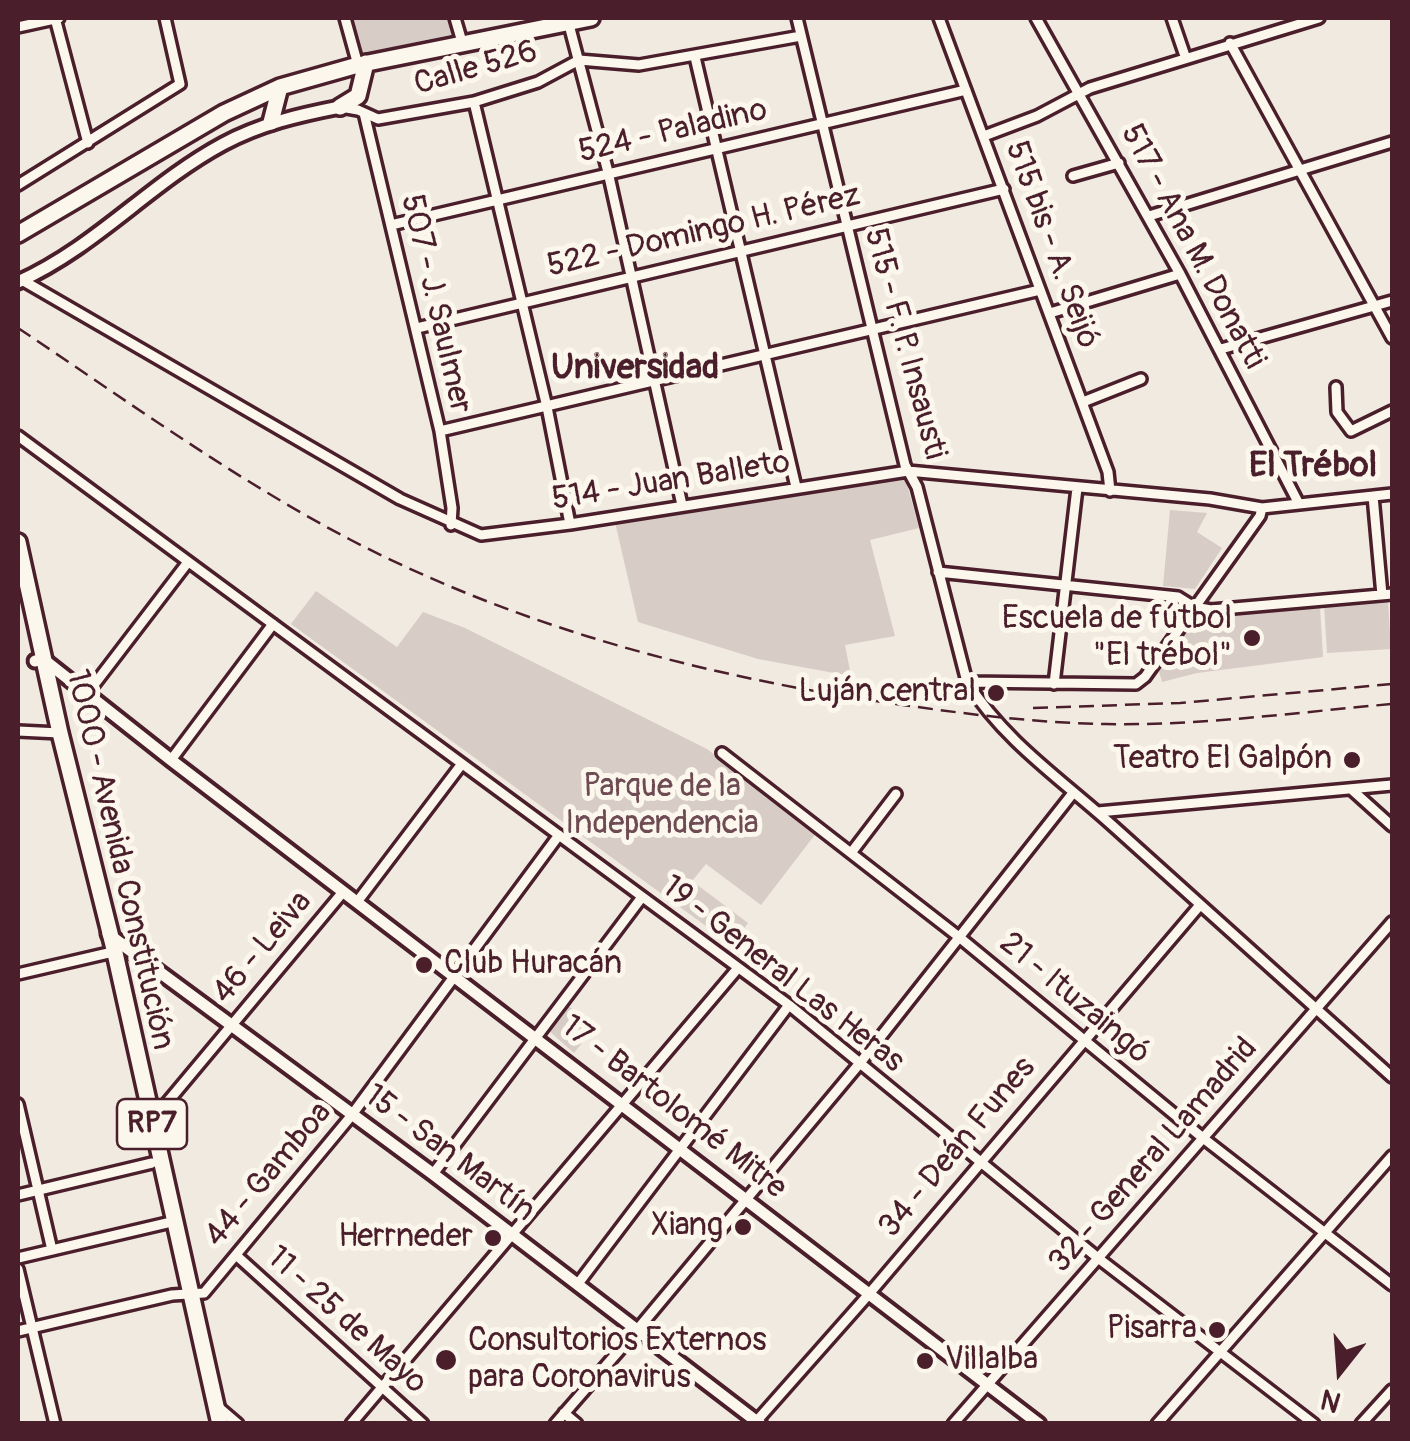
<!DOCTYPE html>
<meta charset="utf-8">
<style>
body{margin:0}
#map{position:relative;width:1410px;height:1441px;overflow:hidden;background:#f0eae0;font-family:Pangolin,sans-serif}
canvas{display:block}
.frame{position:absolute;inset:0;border:20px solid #4a1f2b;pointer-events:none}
.north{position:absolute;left:1290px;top:1321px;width:100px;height:100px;-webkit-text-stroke:8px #fbf7ec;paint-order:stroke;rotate:197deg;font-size:28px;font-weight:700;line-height:40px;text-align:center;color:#4a1f2b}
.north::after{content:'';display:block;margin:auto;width:35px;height:45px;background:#4a1f2b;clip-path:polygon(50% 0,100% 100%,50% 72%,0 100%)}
</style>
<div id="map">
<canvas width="1410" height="1441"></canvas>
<div class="frame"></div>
<div class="north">N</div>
</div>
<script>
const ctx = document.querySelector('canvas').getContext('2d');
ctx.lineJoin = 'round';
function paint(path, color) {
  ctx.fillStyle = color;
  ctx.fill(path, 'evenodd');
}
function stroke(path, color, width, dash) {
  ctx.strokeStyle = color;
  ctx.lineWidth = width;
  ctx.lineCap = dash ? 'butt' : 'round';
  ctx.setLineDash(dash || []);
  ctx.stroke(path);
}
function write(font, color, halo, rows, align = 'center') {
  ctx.font = font + ' Pangolin,sans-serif';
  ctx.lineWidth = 10;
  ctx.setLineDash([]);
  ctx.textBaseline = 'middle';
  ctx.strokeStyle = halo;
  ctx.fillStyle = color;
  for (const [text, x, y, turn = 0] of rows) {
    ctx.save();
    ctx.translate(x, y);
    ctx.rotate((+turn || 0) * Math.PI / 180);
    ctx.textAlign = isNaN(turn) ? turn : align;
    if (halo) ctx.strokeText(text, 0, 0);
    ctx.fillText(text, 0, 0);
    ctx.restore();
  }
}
paint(new Path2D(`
 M352 18H450L454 34 361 54Z
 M905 477 919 528 870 540 895 636 845 645 851 676 758 659 638 622 615 522Z
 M1170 510 1207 513 1197 532 1222 548 1195 589 1163 586Z
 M316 591 397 647 423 612 465 628 707 749 817 832 761 905 706 864 692 881 748 923 732 945 291 624Z
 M1388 601 1391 649 1327 653 1324 605Z
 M1320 607 1323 657 1197 673 1162 682 1159 671 1197 619Z
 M567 1005 595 1026 574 1053 548 1030Z`), '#d8ccc6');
const minor = new Path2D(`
 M55 18 88 143
 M345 18 358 65
 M455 18 462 42
 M797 18 905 465 917 487 967 682C1005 742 1061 779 1113 826 1206 910 1299 994 1392 1077
 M939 18 1108 472 1110 491
 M1036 18 1180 274 1299 504
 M1172 18 1185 56
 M568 21 608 172 682 505
 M18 27 59 18
 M1230 43 1392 338
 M695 57 796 487
 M474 102 547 407 570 524
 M341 107 358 110 378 119 474 102 538 82 579 60 639 65 801 36
 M364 113 440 431 452 508 451 525
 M984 136 1037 116 1090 88 1319 18
 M1073 176 1119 163
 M18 185 180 84 165 18
 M1149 216 1392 142
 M391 225 966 90
 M22 280 400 499 481 535 570 524 908 471 1210 499 1262 508 1392 494
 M1050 313 1180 274
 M417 328 1004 189
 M1221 349 1392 301
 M1336 387 1337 412 1351 431 1392 411
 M1083 402 1141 379
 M440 431 1040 290
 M18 436 789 1005 1098 1258 1314 1424
 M1373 496 1382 595
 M938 572 1178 597 1194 607 1211 610 1392 594
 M967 682 1136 684 1145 677 1260 516 1262 508
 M1054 684 1077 488
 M87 694 188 562
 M18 731 60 733
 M722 753 959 937 1203 1138 1392 1285
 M171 760 273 624
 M1351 789 1392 826
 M1098 812 1392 785
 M851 853 896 794
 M357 902 461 765
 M18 974 117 951
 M18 1104 52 1250
 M145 1129 343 892
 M433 1174 642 897
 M18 1195 152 1163
 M236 1255 423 1424
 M18 1258 167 1223
 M18 1269 55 1424
 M577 1285 789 1005
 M18 1331 172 1295 204 1293 351 1116 559 835
 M217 1406 238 1424
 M564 1413 577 1424
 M351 1424 738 968
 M555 1424 637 1330 860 1063 1073 793
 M754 1424 869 1294 1200 905
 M953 1424 1392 922
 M1157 1424 1392 1156
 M1361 1424 1392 1390`);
const tertiary = new Path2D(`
 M18 282C96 247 149 184 223 144 260 124 299 115 340 107
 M35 661 43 659 171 760 1039 1424
 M108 934 433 1174 760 1424`);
const primary = new Path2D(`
 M340 107 358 96 366 63
 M271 122 280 87
 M18 234 224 113 280 87 358 65 591 18
 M18 542 60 733 115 953 220 1424`);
stroke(minor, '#4a1f2b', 16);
stroke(tertiary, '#4a1f2b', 19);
stroke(primary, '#4a1f2b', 22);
stroke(minor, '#fbf7ec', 9);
stroke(tertiary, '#fbf7ec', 11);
stroke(primary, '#fbf7ec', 15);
stroke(new Path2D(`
 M18 328C126 400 233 478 349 539 520 628 706 677 896 704 966 714 1036 723 1106 724 1201 726 1298 712 1392 704
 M1033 708 1180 703 1392 684`), '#4a1f2b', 2.5, [15, 8]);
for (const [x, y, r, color] of [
 [1252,638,10,"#4a1f2b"],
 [996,693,10,"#4a1f2b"],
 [1352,760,10,"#4a1f2b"],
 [424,965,10,"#4a1f2b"],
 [743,1227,10,"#4a1f2b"],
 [493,1238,10,"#4a1f2b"],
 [1217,1330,10,"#4a1f2b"],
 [446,1360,12,"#4a1f2b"],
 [925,1361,10,"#4a1f2b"]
]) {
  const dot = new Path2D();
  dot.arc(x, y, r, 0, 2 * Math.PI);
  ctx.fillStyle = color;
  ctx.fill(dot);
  stroke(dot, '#fbf7ec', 4);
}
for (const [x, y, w] of [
 [152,1124,70]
]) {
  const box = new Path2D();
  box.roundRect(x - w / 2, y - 25, w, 50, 8);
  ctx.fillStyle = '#fbf7ec';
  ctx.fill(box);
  stroke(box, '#4a1f2b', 2.5);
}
write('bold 30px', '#4a1f2b', null, [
 ["RP7",152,1124]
]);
write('32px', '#4a1f2b', '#fbf7ec', [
 ["Calle 526",476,69,-16],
 ["524 - Paladino",673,132,-13],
 ["522 - Domingo H. Pérez",704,232,-13],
 ["515 bis - A. Seijó",1051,245,70],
 ["517 - Ana M. Donatti",1192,247,62],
 ["507 - J. Saulmer",435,304,77],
 ["515 - F. P. Insausti",904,344,75],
 ["514 - Juan Balleto",671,482,-9],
 ["1000 - Avenida Constitución",119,860,77],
 ["46 - Leiva",263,948,-50],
 ["19 - General Las Heras",782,975,38],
 ["21 - Ituzaingó",1074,999,40],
 ["17 - Bartolomé Mitre",673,1108,38],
 ["34 - Deán Funes",958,1148,-50],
 ["15 - San Martín",449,1154,37],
 ["32 - General Lamadrid",1154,1156,-49],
 ["44 - Gamboa",269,1175,-50],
 ["11 - 25 de Mayo",346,1321,42]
]);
write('32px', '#4a1f2b', '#fbf7ec', [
 ["Escuela de fútbol",1232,620],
 ["\"El trébol\"",1232,657],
 ["Luján central",976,693],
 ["Teatro El Galpón",1332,760],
 ["Club Huracán",444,965,"left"],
 ["Xiang",723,1227],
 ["Herrneder",473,1238],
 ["Pisarra",1197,1330],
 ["Consultorios Externos",468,1342,"left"],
 ["para Coronavirus",468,1379,"left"],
 ["Villalba",945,1361,"left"]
], 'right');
write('32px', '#6e4a52', '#fbf7ec', [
 ["Parque de la",662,788],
 ["Independencia",662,825]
]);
write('bold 35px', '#4a1f2b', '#fbf7ec', [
 ["Universidad",635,369],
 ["El Trébol",1313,467]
]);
</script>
